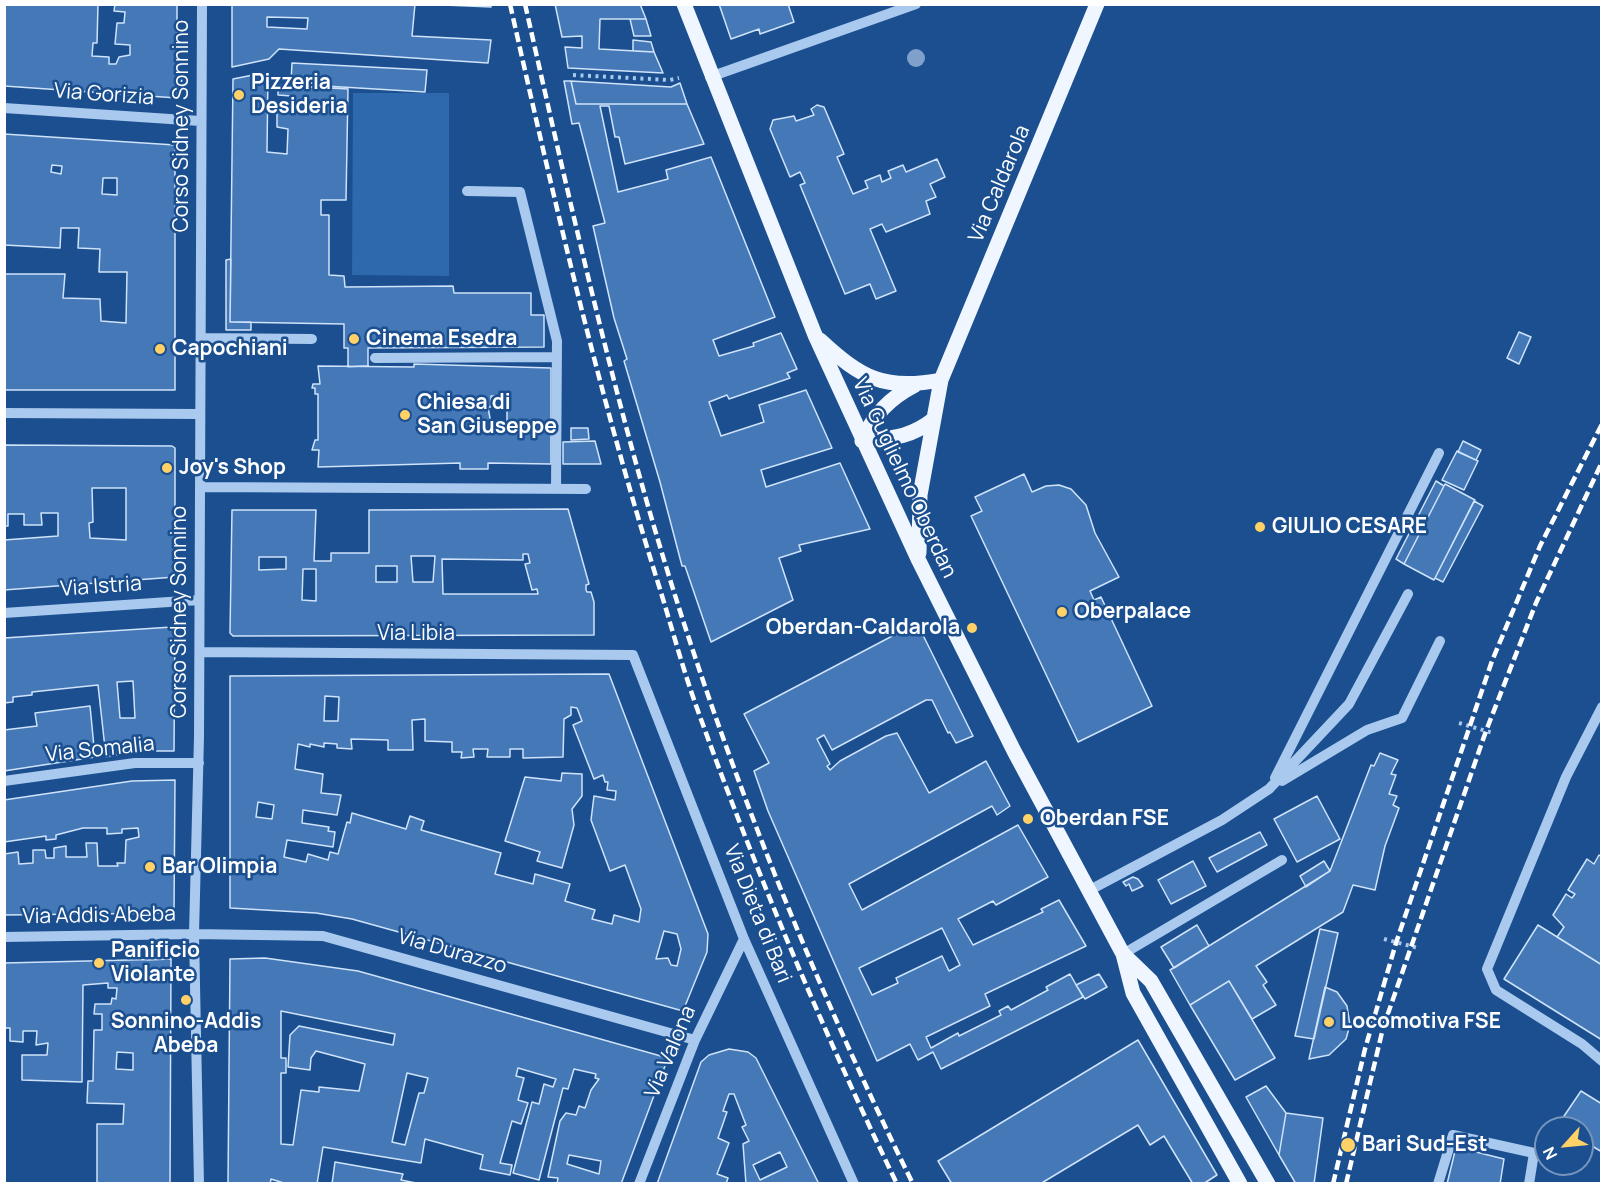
<!DOCTYPE html>
<style>
body{margin:0}
#map{position:relative;width:1606px;height:1188px;overflow:hidden;background:#1b4f8f;font-family:Manrope,sans-serif}
canvas{display:block}
.frame{position:absolute;inset:0;border:6px solid #fff;pointer-events:none}
.north{position:absolute;left:1534px;top:1116px;width:60px;height:60px;box-sizing:border-box;background:#1b4f8f;border:2px solid #7695bc;border-radius:50%;rotate:243deg;font-size:16px;font-weight:700;line-height:24px;text-align:center;color:#fff}
.north::after{content:'';display:block;margin:auto;width:21px;height:27px;background:#ffd166;clip-path:polygon(50% 0,100% 100%,50% 72%,0 100%)}
</style>
<div id="map">
<canvas width="1606" height="1188"></canvas>
<div class="frame"></div>
<div class="north">N</div>
</div>
<script>
const ctx = document.querySelector('canvas').getContext('2d');
ctx.lineJoin = 'round';
function paint(path, color) {
  ctx.fillStyle = color;
  ctx.fill(path, 'evenodd');
}
function stroke(path, color, width, dash) {
  ctx.strokeStyle = color;
  ctx.lineWidth = width;
  ctx.lineCap = dash ? 'butt' : 'round';
  ctx.setLineDash(dash || []);
  ctx.stroke(path);
}
function write(font, color, halo, rows, align = 'center') {
  ctx.font = font + ' Manrope,sans-serif';
  ctx.lineWidth = 5;
  ctx.setLineDash([]);
  ctx.textBaseline = 'middle';
  ctx.strokeStyle = halo;
  ctx.fillStyle = color;
  for (const [text, x, y, turn = 0] of rows) {
    ctx.save();
    ctx.translate(x, y);
    ctx.rotate((+turn || 0) * Math.PI / 180);
    ctx.textAlign = isNaN(turn) ? turn : align;
    if (halo) ctx.strokeText(text, 0, 0);
    ctx.fillText(text, 0, 0);
    ctx.restore();
  }
}
paint(new Path2D(`
 M353 93H449V276L352 275Z`), '#2e69ad');
const building = new Path2D(`
 M4 4H98L97 43H93L92 56 109 57V64H116L119 57 130 55V45L115 44 117 23H124L125 12 114 11 115 4H177V98L4 86Z
 M232 4H415L412 36 491 40 488 63 279 49 269 59 232 67ZM267 17 308 18 307 29 267 27Z
 M421 4H490L491 7Z
 M555 4H640L646 19H600L599 49 654 52 663 73 568 68 565 47 582 48V36L562 37Z
 M719 4H788L794 22 760 34 759 29 731 39Z
 M630 19H646L651 36H634Z
 M633 40 651 42 654 52 633 51Z
 M292 63 427 70 425 92 325 86V84L291 82Z
 M268 72 267 152 287 154 288 129 277 127V107H291V96L278 95V85L348 89 346 200H321V215H329V275L344 276 345 287 453 286 454 293H531V315H544V347L368 348V366L348 367V348H344V324L230 322 233 79Z
 M177 73H182L181 98H177Z
 M564 81H571L576 104H687L704 144 625 164 619 137H615L609 106H600L618 192 668 179 666 170 711 157 775 317 713 340 719 356 754 346 753 343 781 333 797 369 787 373 790 378 729 399 727 395 709 402 721 436 764 422 759 405 806 390 832 448 761 470 766 487 840 463 870 529 799 545 801 551 779 558 793 600 711 642 685 566H682L660 482 624 361 627 359 614 318 593 226 605 223 579 123 572 124Z
 M571 81 671 87 680 83 687 104H576Z
 M817 105 824 107 844 154 837 157 853 194 868 188 865 181 880 175 882 182 891 178 888 171 903 165 906 172 937 159 945 177 930 184 936 197 926 201 930 214 886 232 882 224 870 229 896 291 876 299 870 284 845 294 800 185 805 183 800 172 790 177 770 129 773 120 794 116 796 121 814 115 811 109Z
 M4 134 175 145V390H4V274H65L63 298 100 299 101 321 126 323 127 272H99L100 249 78 248 79 228H61L60 248 4 245ZM52 165 62 166 61 174 51 172ZM103 178H117V195L102 194Z
 M231 259 230 322H251V330H226V260Z
 M1519 332 1531 337 1519 364 1507 358Z
 M414 364 551 368V464L488 463V469H460V463L318 467 319 450H312L315 440H318V394H315V388H312L313 384H320L318 366 414 367ZM491 396H507V424H491L488 407H491Z
 M571 428H588L589 439 571 440Z
 M595 441 601 464H563V442Z
 M1463 441 1481 450 1476 460 1458 452Z
 M4 445 172 446 175 448V577L4 590V540L58 536V513H41L42 525H24V514H8V526H4ZM92 488H126V540L90 538 89 523 93 522Z
 M1457 451 1478 461 1464 490 1442 480Z
 M1024 474 1032 492 1046 486 1059 485 1071 489 1086 505 1095 533 1119 577 1090 591 1094 600 1101 597 1152 706 1078 742 971 516 982 511 975 497Z
 M1436 481 1444 486 1404 564 1396 559Z
 M1445 484 1475 500 1434 580 1404 564Z
 M1474 501 1483 506 1443 582 1435 578Z
 M568 509 589 584 586 585V590L587 592H591L594 602V635L233 636 230 633 232 510H316L314 561H331V553H369V510ZM523 554H528L530 563 525 564 532 590 537 589 538 594H443L442 559 523 560ZM411 556H435L433 582H413ZM259 557H286V569L259 570ZM376 566H397V582H376ZM303 569H316V601L302 600Z
 M917 623 973 736 956 743 950 732 948 733 932 700H926L832 750 824 735 817 739 830 764 827 766 830 770 840 761 886 736 897 733 929 793 986 761 1010 806 997 815 992 806 849 884 862 910 1018 825 1048 877 996 905 993 901 958 919 973 945 1043 912 1041 909 1059 900 1086 946 985 994 990 1006 926 1037 931 1048 958 1033 959 1036 1001 1015 999 1011 1008 1006 1011 1010 1048 990 1046 987 1070 974 1083 997 941 1069 933 1052 918 1060 910 1044 877 1061 768 811 754 771 769 763 744 714ZM942 928 960 965 949 971 942 956 896 978 898 983 872 995 859 968Z
 M172 627 175 629 174 751H135L106 757 98 685 32 692V695L13 697V702L4 703V638ZM133 681 135 718H120L117 682Z
 M609 674 708 934 707 952 683 1011 352 919 316 913 230 908V676ZM325 696 339 697 338 721H324ZM571 707 577 708 582 721 573 725 594 779 603 775 605 782H608L607 790 616 791 615 800 594 796 591 820 610 871 625 865 641 909 639 922 614 915 612 924 592 919 595 910 565 901 570 884 535 874 533 884 495 874 501 853 421 830 424 821 410 816 406 829 352 813 350 823 347 822 338 854 330 852 328 860 308 854 306 862 284 857 287 840 333 847 335 832 328 831 329 827 302 823 303 810 337 815 341 795 321 793 323 774 295 769 298 744 310 747V744L324 747V743L337 744V748L352 749 351 739 388 740V750H413L412 720 425 719V741L452 742V752H462L461 758 474 757 473 749H488L487 757H510V749H523V758L563 757 564 719 571 715ZM258 802 274 805 272 819 256 817ZM664 931 677 934 681 949 677 966 671 965 668 958 656 959Z
 M90 706 95 757 4 771V730L37 726 35 713Z
 M1380 753 1398 760 1391 774 1396 775 1389 794 1397 796 1393 805 1399 808 1385 846 1375 890 1353 885 1343 912 1256 966 1267 982 1263 985 1276 1005 1252 1019 1229 981 1190 1005 1170 970 1330 871 1371 765 1374 766Z
 M562 773 582 774V796L572 809 574 825 562 868 537 861 540 852 505 841 525 777 561 781Z
 M175 780 174 913 4 915V854L18 852 19 864 33 863V850H45L46 858H54V848L66 846V857H87L86 843H97L98 866H118L117 863H125L126 840 139 837 138 828 122 829V833L107 834V828H83L56 835V839L46 840V836L4 842V800L132 781Z
 M1317 796 1340 839 1297 862 1274 819Z
 M1260 832 1267 845 1217 872 1209 858Z
 M1599 855 1602 857V965L1557 937 1564 927 1553 915 1566 894 1572 898 1575 894 1568 890 1587 859 1594 864Z
 M1193 861 1206 886 1171 904 1158 880Z
 M1324 861 1330 871 1306 887 1300 876Z
 M1133 877 1138 879 1143 886 1132 891 1129 884 1126 886 1123 882Z
 M1197 925 1209 946 1174 968 1161 947Z
 M1538 925 1602 965V1040L1504 979Z
 M1320 929 1338 933 1314 1039 1295 1036Z
 M171 954V959L147 960V955Z
 M265 958 358 971 668 1058 621 1184H557L558 1178 548 1177 560 1121 566 1113 576 1115 579 1106 585 1108 591 1090 599 1079 595 1078 596 1074 574 1069 568 1089 563 1088 539 1180 513 1173 532 1102 539 1104 544 1084 553 1087 556 1079 518 1068 516 1076 524 1078 518 1100 528 1103 521 1124 512 1121 500 1163 512 1165 510 1175 480 1169 483 1155 425 1139 421 1163 323 1147 317 1184H287L271 1179 270 1184H228L230 959ZM281 1011 395 1034 393 1045 299 1026 290 1035 288 1067 310 1070 311 1058 316 1051 365 1064 359 1091 319 1087V1092L301 1090 293 1145 281 1144V1073H286V1058H281ZM407 1073 428 1078 424 1093H419L405 1145 392 1142ZM569 1155 601 1161 599 1174 567 1164Z
 M171 959 170 1184H97V1124H123L124 1104 87 1103 88 1081H93L94 1030H102V1014H94L95 1004H111L112 998 116 999 117 988H108V983L83 985 82 1082 22 1080V1055H47L48 1043 36 1045 37 1031H23V1042L10 1041V1028H4V963ZM117 1052 133 1053V1070L116 1069Z
 M1099 974 1107 987 1085 999 1076 985Z
 M1229 981 1275 1058 1235 1080 1190 1005Z
 M1325 987 1337 992 1347 1006 1350 1025 1346 1039 1329 1055 1309 1059Z
 M1138 1040 1217 1175 1203 1184H1193L1164 1136 1150 1145 1138 1125 1040 1184H952L938 1161Z
 M729 1049 748 1052 756 1058 819 1184H746L743 1144 749 1141 742 1127 746 1125 734 1094H729L723 1111 727 1112 718 1138 729 1143 717 1174 728 1178 726 1184H657L701 1062 709 1055ZM780 1152 787 1167 760 1180 753 1165Z
 M1266 1086 1286 1113 1279 1155 1246 1097Z
 M1581 1091 1602 1104V1152L1582 1140V1128L1558 1125Z
 M1286 1113 1323 1118 1314 1184H1296L1279 1155Z
 M1456 1147 1504 1159 1500 1184H1447Z
 M335 1162 403 1174 401 1180 421 1184H332Z`);
paint(building, '#4478b7');
stroke(building, '#cfe3fa', 1.5);
stroke(new Path2D(`
 M573 75 670 80 679 78
 M1459 723 1493 733
 M1384 939 1418 948`), '#a9c9ee', 4, [3, 4.5]);
stroke(new Path2D(`
 M710 77 916 4
 M4 108 200 121
 M467 191 520 192 557 341 556 489
 M201 338 312 339
 M375 358 557 357
 M4 413 200 414
 M200 487 586 489
 M4 613 199 600
 M200 652 633 655 744 939 854 1184
 M1602 707 1566 777 1487 969 1496 990 1582 1044 1602 1061
 M1275 778 1439 453
 M4 781 135 763H199
 M1282 781 1367 730 1402 718 1440 641
 M1088 891 1222 820 1269 789 1349 704 1408 594
 M4 937 194 934 323 936 695 1040
 M1123 954 1282 860
 M199 1184 194 934 199 737 202 4
 M639 1184 695 1040 744 939
 M1438 1184 1453 1135 1534 1153 1529 1184`), '#a9c9ee', 10);
stroke(new Path2D(`
 M684 4 815 335 919 561 1014 751 1123 954 1133 993 1240 1184
 M820 340C861 378 884 391 941 380
 M915 385C890 398 874 414 862 441 892 438 910 438 934 419
 M919 553 920 495 941 380 1097 4
 M1123 954 1151 981 1268 1184`), '#f0f6ff', 15);
stroke(new Path2D(`
 M510 4C554 200 599 395 659 586 672 628 683 670 698 711 756 872 822 1029 897 1184
 M525 4C560 159 595 314 637 467 705 713 800 955 913 1184
 M1333 1184 1365 1049 1396 943 1492 661 1540 546 1602 424
 M1346 1184 1383 1028 1486 731 1536 603 1602 462`), '#fff', 4.5, [10, 4.5]);
ctx.fillStyle = '#7ea0ca';
for (const [x, y] of [
 [916,58]
]) {
  ctx.beginPath();
  ctx.arc(x, y, 9, 0, 2 * Math.PI);
  ctx.fill();
}
for (const [x, y, r, color] of [
 [239,95,6,"#ffd166"],
 [354,339,6,"#ffd166"],
 [160,349,6,"#ffd166"],
 [405,415,6,"#ffd166"],
 [167,468,6,"#ffd166"],
 [1260,527,6,"#ffd166"],
 [1062,612,6,"#ffd166"],
 [972,628,6,"#ffd166"],
 [1028,819,6,"#ffd166"],
 [150,867,6,"#ffd166"],
 [99,963,6,"#ffd166"],
 [186,1000,6,"#ffd166"],
 [1329,1022,6,"#ffd166"],
 [1348,1145,8,"#ffd166"]
]) {
  const dot = new Path2D();
  dot.arc(x, y, r, 0, 2 * Math.PI);
  ctx.fillStyle = color;
  ctx.fill(dot);
  stroke(dot, '#1b4f8f', 2);
}
write('bold 21px', '#fff', '#1b4f8f', [
 ["Pizzeria",251,83],
 ["Desideria",251,107],
 ["Cinema Esedra",366,339],
 ["Capochiani",172,349],
 ["Chiesa di",417,403],
 ["San Giuseppe",417,427],
 ["Joy's Shop",179,468],
 ["GIULIO CESARE",1272,527],
 ["Oberpalace",1074,612],
 ["Oberdan-Caldarola",960,628,"right"],
 ["Oberdan FSE",1040,819],
 ["Bar Olimpia",162,867],
 ["Panificio",111,951],
 ["Violante",111,975],
 ["Sonnino-Addis",186,1022,"center"],
 ["Abeba",186,1046,"center"],
 ["Locomotiva FSE",1341,1022],
 ["Bari Sud-Est",1362,1145]
], 'left');
write('21px', '#fff', '#1b4f8f', [
 ["Via Gorizia",104,95,4],
 ["Corso Sidney Sonnino",182,126,-90],
 ["Via Caldarola",1000,184,-67],
 ["Via Guglielmo Oberdan",904,478,65],
 ["Via Istria",101,587,-4],
 ["Corso Sidney Sonnino",180,612,-90],
 ["Via Libia",416,634],
 ["Via Somalia",100,750,-6],
 ["Via Dieta di Bari",757,914,68],
 ["Via Addis Abeba",99,916,-1],
 ["Via Durazzo",452,952,16],
 ["Via Valona",671,1052,-67]
]);
</script>
